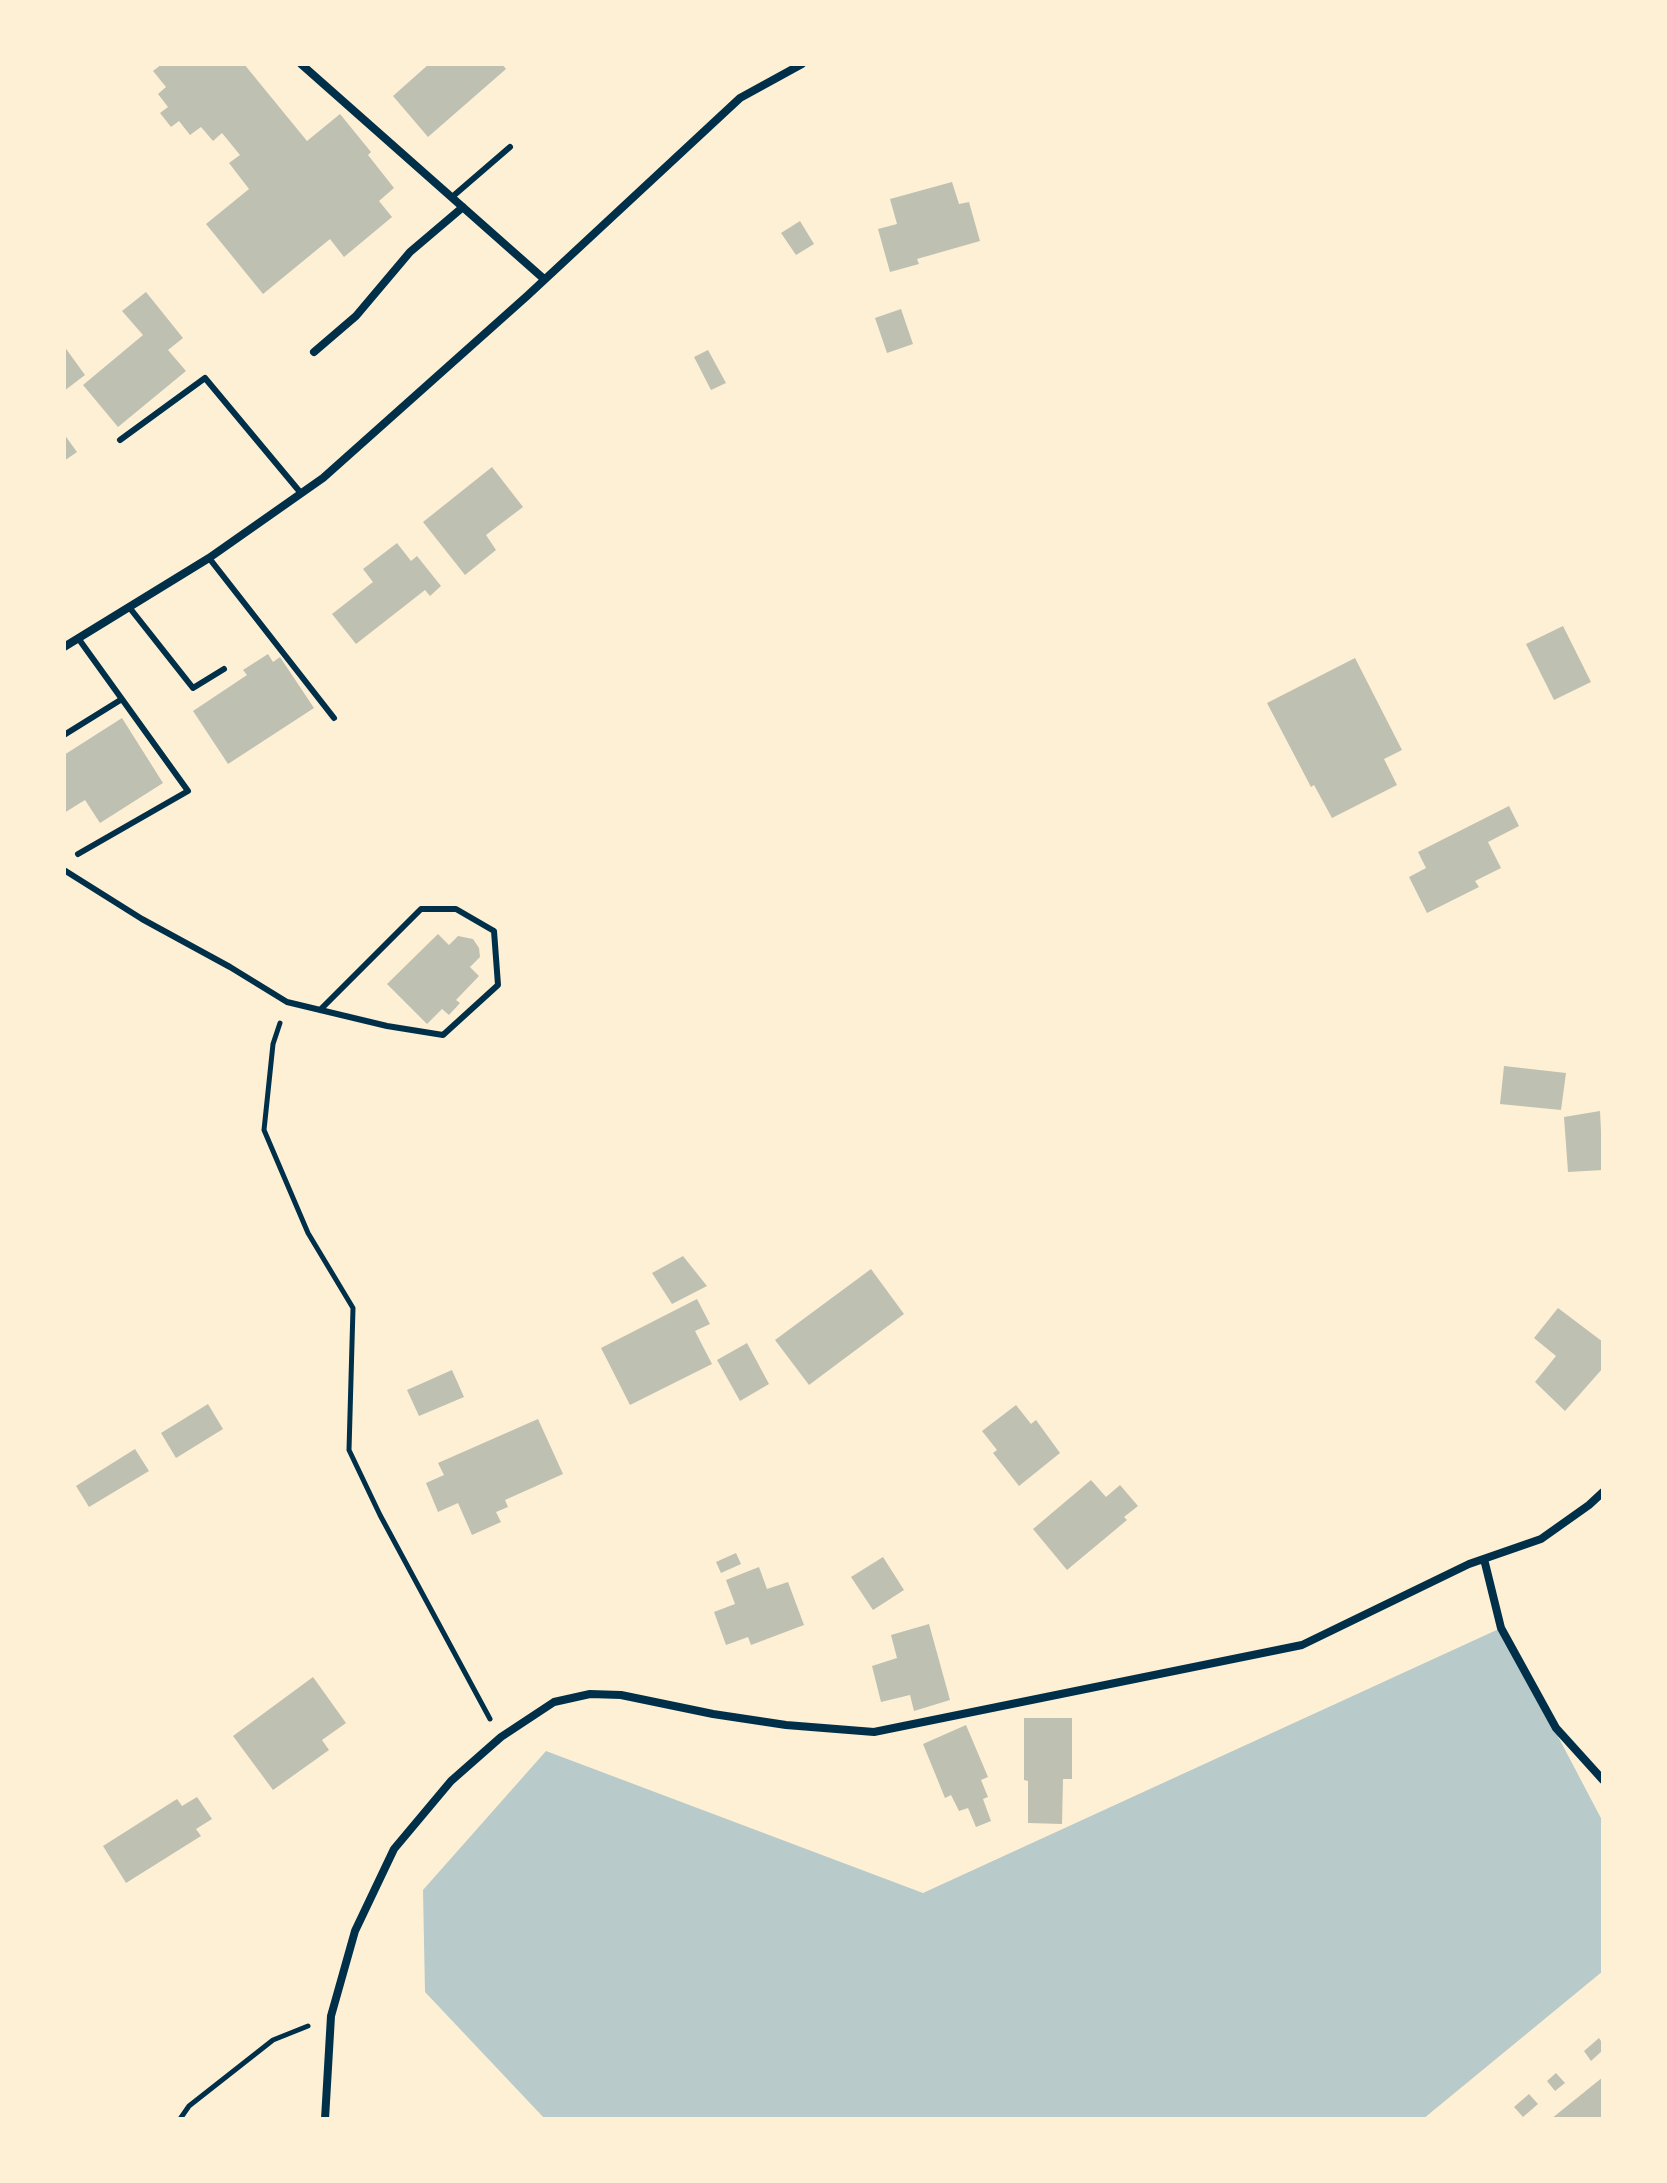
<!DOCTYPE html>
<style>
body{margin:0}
#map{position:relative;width:1667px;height:2183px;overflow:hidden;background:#fdf0d5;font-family:Quicksand,sans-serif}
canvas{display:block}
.frame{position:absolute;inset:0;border:66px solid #fdf0d5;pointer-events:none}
</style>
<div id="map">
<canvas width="1667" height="2183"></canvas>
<div class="frame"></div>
</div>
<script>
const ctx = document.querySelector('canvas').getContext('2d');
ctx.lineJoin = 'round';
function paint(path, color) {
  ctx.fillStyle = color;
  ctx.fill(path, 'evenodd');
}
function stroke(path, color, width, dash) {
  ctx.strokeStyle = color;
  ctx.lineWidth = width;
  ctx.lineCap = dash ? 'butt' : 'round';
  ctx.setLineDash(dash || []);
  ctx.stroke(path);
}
paint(new Path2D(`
 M1501 1628 1603 1822V1971L1423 2119H545L425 1992 423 1890 546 1751 923 1893Z`), '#b9caca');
paint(new Path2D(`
 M162 64H244L307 141 340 114 371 152 368 155 394 188 379 201 392 217 344 257 330 239 263 294 206 224 249 189 229 163 240 155 222 133 213 141 201 127 190 135 179 121 171 127 160 113 168 107 158 94 166 87 153 71Z
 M429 64H502L506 69 428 137 393 96Z
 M952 182 959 204 969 202 980 241 917 259 919 264 890 272 878 229 897 224 890 199Z
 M800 221 814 244 796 255 781 233Z
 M146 292 183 338 168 350 186 371 118 427 83 385 143 335 122 311Z
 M901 309 913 344 887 353 875 318Z
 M64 346 85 375 64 391Z
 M708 350 726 383 711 390 694 357Z
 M64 434 77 452 64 461Z
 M492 467 523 507 486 535 496 550 465 575 423 522Z
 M397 543 411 561 417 556 441 586 430 596 425 590 356 644 332 614 373 582 363 569Z
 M1563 626 1591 682 1554 700 1526 644Z
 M268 654 273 662 280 657 314 708 228 764 193 711 247 675 243 670Z
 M1355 658 1402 750 1384 759 1397 785 1332 818 1314 785 1311 787 1267 703Z
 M122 718 163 783 100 823 85 800 64 813V755Z
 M1509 806 1519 826 1488 842 1501 868 1475 881 1479 887 1427 913 1409 877 1426 868 1418 852Z
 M438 934 449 945 458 936 473 939 479 948 480 957 470 967 479 976 456 1000 460 1003 449 1015 442 1009 427 1024 387 984Z
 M1504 1066 1566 1073 1561 1110 1500 1104Z
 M1600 1111 1603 1170 1568 1172 1564 1117Z
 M683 1256 707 1286 672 1304 652 1273Z
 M871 1269 904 1314 809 1385 775 1340Z
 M697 1299 710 1324 695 1331 712 1364 630 1405 601 1348Z
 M1558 1308 1603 1342V1368L1565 1411 1535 1382 1556 1356 1534 1338Z
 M747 1343 769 1384 740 1401 717 1360Z
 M452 1370 464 1397 419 1416 407 1390Z
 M208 1404 223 1429 176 1458 161 1433Z
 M1016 1405 1031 1424 1036 1420 1060 1453 1019 1486 993 1453 997 1450 982 1431Z
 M538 1419 563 1474 505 1500 508 1507 496 1512 501 1522 472 1535 458 1503 438 1512 426 1483 444 1475 438 1463Z
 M135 1449 149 1471 89 1507 76 1486Z
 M1091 1480 1106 1497 1120 1485 1138 1506 1124 1517 1127 1520 1067 1570 1033 1529Z
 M736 1553 741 1564 721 1573 716 1562Z
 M883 1557 904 1590 873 1610 851 1577Z
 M759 1567 767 1589 788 1582 804 1625 751 1645 748 1637 726 1645 714 1612 735 1604 726 1580Z
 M929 1624 950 1700 914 1711 910 1695 881 1702 872 1666 897 1658 891 1635Z
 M313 1677 346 1723 322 1740 329 1750 273 1790 233 1736Z
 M1024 1718H1072V1779H1063L1062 1824 1028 1823V1781L1024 1780Z
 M966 1725 988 1777 981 1780 988 1797 983 1799 991 1821 976 1827 968 1808 959 1811 951 1795 945 1798 923 1744Z
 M197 1797 212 1819 196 1829 201 1836 126 1883 103 1846 177 1799 182 1806Z
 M1599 2038 1603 2044V2050L1591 2061 1584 2051Z
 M1556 2073 1565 2083 1555 2091 1547 2081Z
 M1603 2077V2119H1551Z
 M1529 2094 1538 2104 1523 2117 1514 2107Z`), '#bec0b2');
stroke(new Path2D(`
 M280 1023 273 1044 264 1130 308 1233 353 1308 349 1450 380 1515 490 1719
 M180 2119 189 2106 273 2040 308 2026`), '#003049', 5);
stroke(new Path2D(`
 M452 197 510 147
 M120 440 205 378 300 492
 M209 558 334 718
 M129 607 193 688 224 669
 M64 735 122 699
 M78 854 188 791 78 638
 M64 870 142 919 230 967 287 1002 387 1026 443 1035 498 985 494 931 456 909H421L320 1010`), '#003049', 6);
stroke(new Path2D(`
 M301 64 544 279
 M314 352 356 316 410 252 463 207
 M64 647 209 558 323 478 527 296 740 98 802 64
 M1484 1559 1501 1628 1556 1728 1603 1780
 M325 2119 331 2016 355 1931 394 1849 451 1781 501 1737 554 1702 590 1694 621 1695 713 1714 786 1725 874 1732 1302 1645 1469 1564 1541 1539 1589 1505 1603 1492`), '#003049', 8);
</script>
